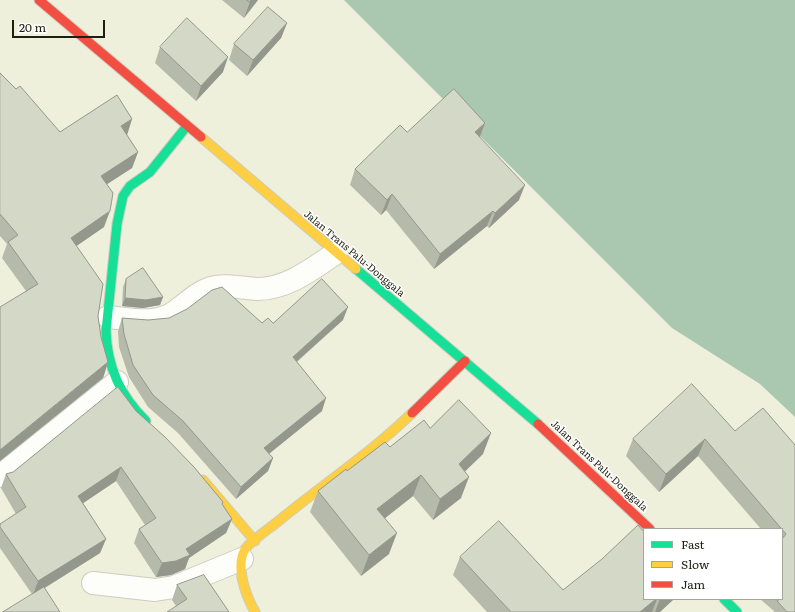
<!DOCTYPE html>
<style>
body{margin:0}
#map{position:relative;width:795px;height:612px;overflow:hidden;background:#eff0dc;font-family:Literata,serif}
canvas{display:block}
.legend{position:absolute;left:643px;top:528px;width:140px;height:72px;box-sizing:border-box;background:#fff;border:1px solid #a5a5a0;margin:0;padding:5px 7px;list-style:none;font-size:12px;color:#1e1e11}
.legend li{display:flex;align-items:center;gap:8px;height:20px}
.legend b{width:20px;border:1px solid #a5a5a0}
.scale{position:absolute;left:12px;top:20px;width:93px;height:18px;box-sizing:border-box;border:2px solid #1e1e11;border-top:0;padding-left:5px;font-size:12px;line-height:14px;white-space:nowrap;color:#1e1e11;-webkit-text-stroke:3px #fff;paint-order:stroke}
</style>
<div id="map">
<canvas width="795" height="612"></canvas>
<ul class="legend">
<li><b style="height:5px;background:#16e098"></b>Fast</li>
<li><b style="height:5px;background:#ffcf43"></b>Slow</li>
<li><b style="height:5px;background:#f24e42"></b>Jam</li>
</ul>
<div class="scale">20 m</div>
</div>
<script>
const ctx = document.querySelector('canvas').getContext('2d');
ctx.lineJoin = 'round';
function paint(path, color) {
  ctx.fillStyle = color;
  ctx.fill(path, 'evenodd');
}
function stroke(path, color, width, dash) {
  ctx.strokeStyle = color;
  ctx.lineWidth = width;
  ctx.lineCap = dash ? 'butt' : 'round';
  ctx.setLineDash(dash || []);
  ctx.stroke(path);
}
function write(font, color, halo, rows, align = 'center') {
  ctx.font = font + ' Literata,serif';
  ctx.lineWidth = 3;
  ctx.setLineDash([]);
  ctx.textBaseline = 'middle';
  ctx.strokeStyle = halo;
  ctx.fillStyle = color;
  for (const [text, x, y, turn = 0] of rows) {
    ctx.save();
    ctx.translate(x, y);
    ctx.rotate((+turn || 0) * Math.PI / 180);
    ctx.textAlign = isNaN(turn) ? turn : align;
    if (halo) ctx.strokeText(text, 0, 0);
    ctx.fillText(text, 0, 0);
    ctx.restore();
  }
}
paint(new Path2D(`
 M344 0H795V417L760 384 672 328Z`), '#aac7b0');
const street = new Path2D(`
 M108 317C131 319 156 326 176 311 187 303 198 292 211 288 225 284 242 288 257 289 287 289 312 269 336 253
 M0 476 117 382
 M93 583 155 590 174 587 242 559`);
const fast = new Path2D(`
 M356 269 538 424
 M146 421C120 396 107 366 106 331L117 224 123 196 130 186 150 172 187 126
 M724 599 737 612`);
const slow = new Path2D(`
 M201 137 356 269
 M203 480 255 541
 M255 612C246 596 234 565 246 548 252 540 273 526 281 519 325 483 372 452 412 413`);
const jam = new Path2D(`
 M39 0 201 137
 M412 413 465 361
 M538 424 650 529`);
stroke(street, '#cccdbd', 24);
stroke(fast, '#cccdbd', 11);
stroke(slow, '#cccdbd', 11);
stroke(jam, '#cccdbd', 11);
stroke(street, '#fdfdfa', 22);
stroke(fast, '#16e098', 9);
stroke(slow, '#ffcf43', 9);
stroke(jam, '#f24e42', 9);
paint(new Path2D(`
 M222 0H258L244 18Z
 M287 23 281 38 247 76 229 60 234 44Z
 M160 47 223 72 196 101 155 63Z
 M0 73 60 132 132 119 127 135 138 152 132 168 107 184 104 227 76 246 98 316 101 337 108 362 103 378 26 291 2 258 7 244 0 236Z
 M485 123 480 138 519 200 489 228 487 226 434 269 386 210 381 215 350 185 355 169 407 132Z
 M126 279 163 297 160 305 143 308 122 306 123 287Z
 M122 318 148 320 262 323 343 320 297 362 322 411 269 454 273 458 268 471 236 499 178 433 148 407 129 377 119 347 118 331Z
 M136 411 223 502 222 505 232 519 226 533 189 558 185 569 171 575 156 577 134 543 139 529 145 525 116 481 83 503 106 539 100 553 45 588 32 594 0 548V524L16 514 1 488 6 474 13 472Z
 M430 428 483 454 465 471 461 498 433 520 413 496 385 518 389 554 361 576 310 512 318 491 347 471 390 447Z
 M735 431 795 445V612H774V611L760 599H782V529H761L698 456 659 492 626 456 633 439Z
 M460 557 563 590 644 599H674L660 612H487L453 575Z
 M177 585 229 612 176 606 172 600Z`), '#b5baab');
paint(new Path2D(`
 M251 0H258L244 18 250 2Z
 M287 23 281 38 247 76 253 60Z
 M228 57 223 72 196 101 201 86Z
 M132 119 127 135 121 126Z
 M485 123 479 139 475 132Z
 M138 152 132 168 95 192 101 176Z
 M525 185 519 200 489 228 495 213Z
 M392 194 386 210 381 215 387 200Z
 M110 211 104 227 65 254 71 238Z
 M493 211 487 226 434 269 440 254Z
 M163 297 160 305 143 308 122 306 125 298Z
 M348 307 343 320 288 369 293 357Z
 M108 362 103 378 0 461V450Z
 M326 398 322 411 260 461 264 448Z
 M491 433 483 454 451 485 459 464Z
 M705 439 698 456 659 492 666 474Z
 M273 458 268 471 236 499 241 487Z
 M121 467 116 481 73 510 78 496Z
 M421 475 413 496 370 530 377 509Z
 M469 477 461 498 433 520 440 499Z
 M232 519 226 533 189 558 185 569 171 575 156 577 162 563 186 549Z
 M397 533 389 554 361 576 369 555Z
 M106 539 100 553 33 595 38 581Z
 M656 599H657L652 612H640Z
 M660 599H674L660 612H655Z`), '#94978b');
const building = new Path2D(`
 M247 0H251L250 2Z
 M268 7 287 23 253 60 234 44Z
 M187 18 228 57 201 86 160 47Z
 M0 73 16 89 20 86 60 132 117 95 132 119 121 126 138 152 101 176 113 193 110 211 71 238 103 284 98 316 101 337 108 362 0 450V307L38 284 8 242 18 235 0 214Z
 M454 89 485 123 475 132 525 185 495 213 493 211 440 254 392 194 387 200 355 169 400 125 407 132Z
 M143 268 163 297 146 300 125 298 126 279Z
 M322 279 348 307 293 357 326 398 264 448 273 458 241 487 183 421 153 395 133 365 124 334 122 318 148 320 169 318 187 309 212 290 222 287 262 323 268 318 273 323Z
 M692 384 735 431 763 408 795 445V612H787L777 601 780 599H782V597L783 596H782V539L786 534 705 439 666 474 633 439Z
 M118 387 136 411 165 437 194 467 223 502 222 504 232 519 186 549 190 555 176 561 162 563 139 529 156 518 121 467 78 496 106 539 38 581 0 527V524L26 507 6 474 13 472Z
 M459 400 491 433 459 464 469 477 440 499 421 475 377 509 397 533 369 555 318 491 346 469 347 471 385 442 390 447 424 420 430 428Z
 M499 521 563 590 602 559 638 525 644 532V599H656L640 612H511L460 557Z
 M204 575 229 612H167L187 599 177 585Z
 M44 587 60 612H3Z`);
paint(building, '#d3d8c7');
stroke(building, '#94978b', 1);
write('10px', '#1e1e11', '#fff', [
 ["Jalan Trans Palu-Donggala",354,254,40],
 ["Jalan Trans Palu-Donggala",599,466,43]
]);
</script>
